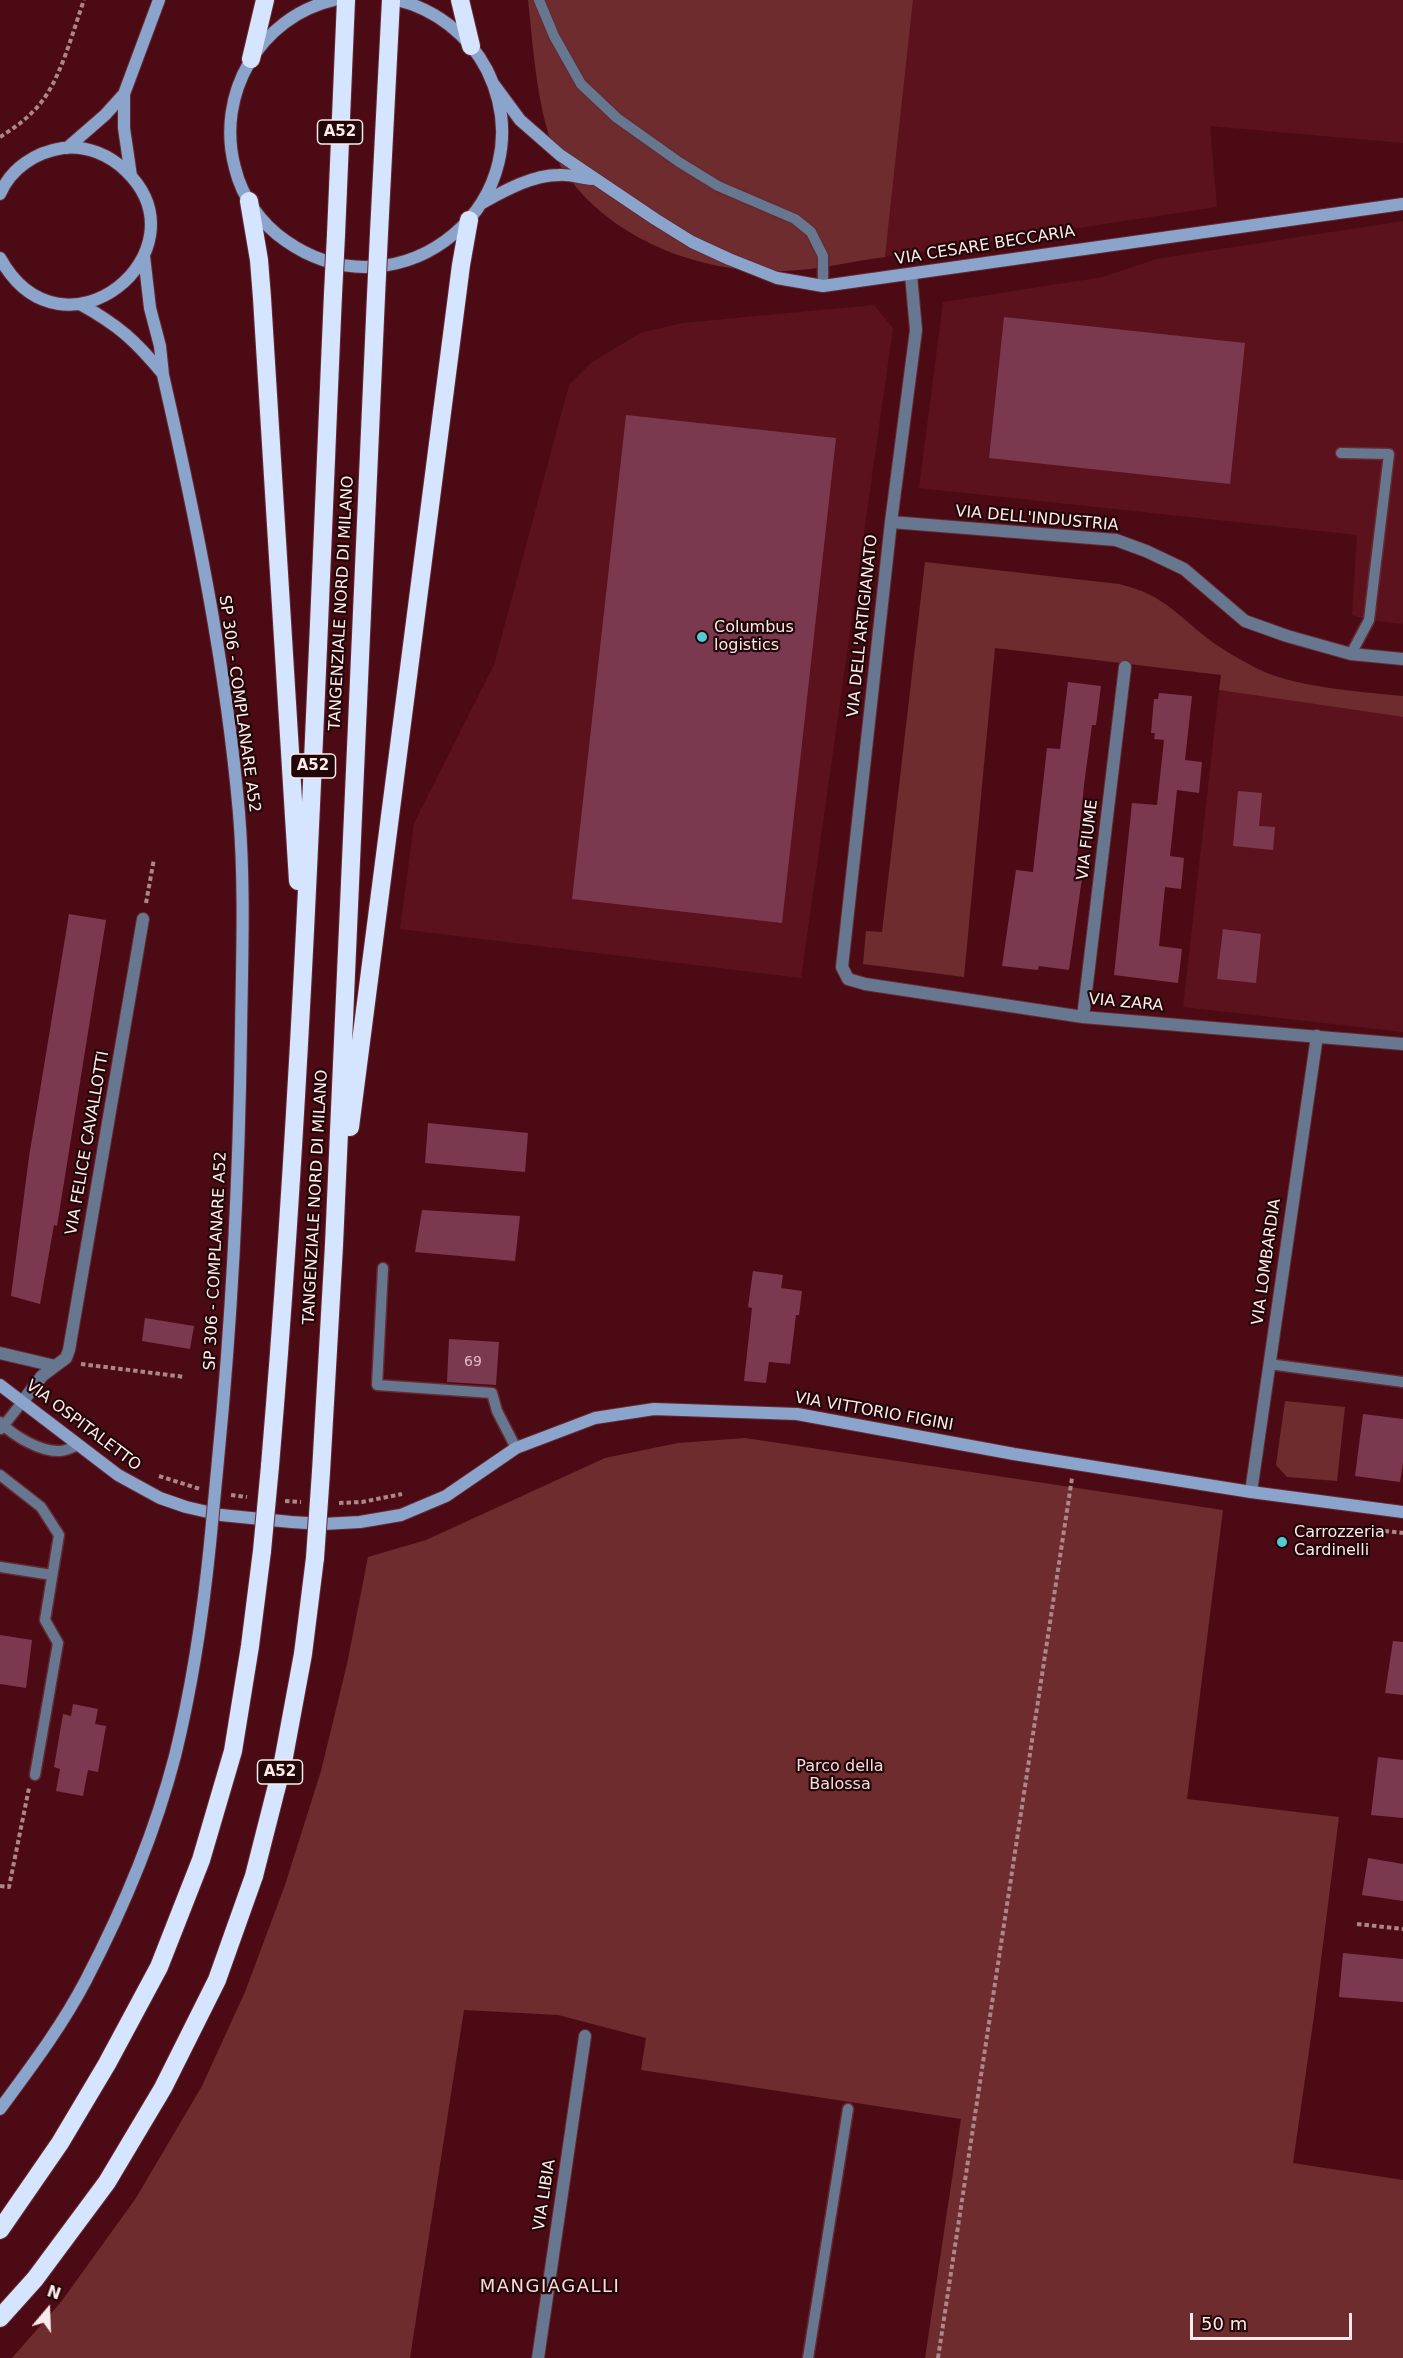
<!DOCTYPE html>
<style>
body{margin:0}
#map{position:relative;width:1403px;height:2358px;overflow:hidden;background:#4c0b14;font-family:"DejaVu Sans",sans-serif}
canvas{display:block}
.north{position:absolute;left:18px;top:2280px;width:60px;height:60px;-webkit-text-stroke:4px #220608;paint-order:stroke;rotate:19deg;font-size:16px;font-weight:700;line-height:24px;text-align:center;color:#fcebea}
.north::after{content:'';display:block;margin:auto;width:21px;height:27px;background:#fcebea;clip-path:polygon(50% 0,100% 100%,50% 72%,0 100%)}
.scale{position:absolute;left:1190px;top:2313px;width:162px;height:27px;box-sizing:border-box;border:3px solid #fcebea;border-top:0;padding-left:8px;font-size:18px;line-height:21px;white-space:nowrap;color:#fcebea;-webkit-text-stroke:4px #220608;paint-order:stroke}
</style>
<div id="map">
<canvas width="1403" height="2358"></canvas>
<div class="north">N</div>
<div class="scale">50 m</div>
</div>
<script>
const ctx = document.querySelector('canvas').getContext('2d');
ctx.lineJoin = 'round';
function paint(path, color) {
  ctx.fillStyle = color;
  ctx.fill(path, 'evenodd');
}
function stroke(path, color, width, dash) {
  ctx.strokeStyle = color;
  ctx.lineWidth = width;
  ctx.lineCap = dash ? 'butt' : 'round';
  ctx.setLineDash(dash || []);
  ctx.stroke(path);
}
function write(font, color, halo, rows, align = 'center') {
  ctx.font = font + ' "DejaVu Sans",sans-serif';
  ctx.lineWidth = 4.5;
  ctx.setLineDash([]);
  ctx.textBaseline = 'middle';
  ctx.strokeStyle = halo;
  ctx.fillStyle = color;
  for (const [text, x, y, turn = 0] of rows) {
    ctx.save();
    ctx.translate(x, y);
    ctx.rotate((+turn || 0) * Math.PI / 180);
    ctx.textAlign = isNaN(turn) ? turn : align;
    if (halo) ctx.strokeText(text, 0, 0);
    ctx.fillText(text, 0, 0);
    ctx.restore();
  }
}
paint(new Path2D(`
 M913 0H1403V143L1210 126 1217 207 885 257Z
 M1403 221V624L1369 620 1352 615 1357 535 919 488 943 302 1103 277 1156 259Z
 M874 305 893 328 801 978 400 929 414 823 494 665 569 385 591 363 640 333 682 323Z
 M1219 690 1403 717V1032L1183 1007Z`), '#5b121c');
paint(new Path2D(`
 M528 0H913L885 257C852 261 818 270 785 271 711 275 624 245 576 187 571 180 563 173 560 165 537 114 534 55 528 0Z
 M925 562 1119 584C1166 595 1178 617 1215 644 1227 652 1241 660 1254 667 1290 687 1361 692 1403 696V717L1219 690 1221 675 995 648 964 977 863 964 866 931 882 932Z
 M1285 1401 1345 1407 1337 1481 1287 1477 1276 1465Z
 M745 1438 1223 1510 1187 1799 1339 1817 1314 2016 1293 2163 1403 2180V2358H925L961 2119 641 2070 646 2038 558 2015 464 2010 410 2358H12L61 2302 136 2198 202 2086 245 1992 285 1885 321 1771 347 1664 368 1557 426 1540 605 1458 678 1443Z`), '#6e2c2f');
paint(new Path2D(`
 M1004 317 1245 343 1230 484 989 458Z
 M626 415 836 438 782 923 572 899Z
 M1068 682 1101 686 1096 725H1092L1084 785 1075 877 1082 878 1069 970 1039 966 1038 970 1002 966 1016 870 1033 872 1047 748 1060 749Z
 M1159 693 1192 696 1185 760 1202 762 1199 793 1177 790 1170 856 1184 858 1181 889 1165 887 1159 946 1182 949 1178 983 1114 975 1132 803 1157 805 1164 740 1154 739 1155 733H1151L1154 699H1158Z
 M1238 791 1262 793 1259 826 1275 827 1273 850 1233 846Z
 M69 914 106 920 57 1226 54 1225 40 1304 11 1296 29 1157Z
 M1223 929 1261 934 1256 983 1217 979Z
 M428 1123 528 1133 525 1172 425 1163Z
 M422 1210 520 1216 515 1261 415 1252Z
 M753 1271 783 1275 781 1288 802 1291 799 1315H796L790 1364 769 1362 766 1383 744 1381 752 1308 748 1307Z
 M145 1318 194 1326 190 1349 142 1341Z
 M449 1339 499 1342 496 1385 447 1382Z
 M1363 1414 1403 1419V1463L1400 1482 1355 1476Z
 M0 1635 32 1640 26 1688 0 1684Z
 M1393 1641 1403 1642V1695L1385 1693Z
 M73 1704 98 1709 95 1724 106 1726 98 1772 88 1770 83 1796 56 1791 60 1769 54 1767 63 1714 71 1716Z
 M1378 1757 1403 1760V1818L1371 1815Z
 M1368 1858 1403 1864V1901L1362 1895Z
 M1343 1953 1403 1959V2002L1339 1997Z`), '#7b3950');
const lane = new Path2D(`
 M539 0 554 36 581 84 617 118 679 162 718 186 795 219 811 232 823 256V286
 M1341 453 1389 454 1369 620 1351 654
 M383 1268 377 1385 492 1393 497 1411 516 1448
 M1269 1364 1403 1382
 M0 1422C14 1436 40 1452 60 1451 66 1451 73 1447 78 1445
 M1 1429 23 1401
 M0 1475 41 1507 59 1535 45 1620 58 1643 35 1775
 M0 1567 52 1575
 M808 2358 848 2109`);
const street = new Path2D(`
 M911 275 916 330 891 522 842 967 848 979 865 984 1083 1017 1403 1044
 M891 522 1116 540 1146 551 1184 569 1245 621 1287 636 1351 654 1403 659
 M1083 1017 1125 667
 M0 1353 55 1366
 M23 1401 42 1376 66 1358 69 1350 143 919
 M1251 1492 1317 1036
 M538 2358 585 2036`);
const secondary = new Path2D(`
 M334 0C260 17 215 94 235 168 242 197 261 224 286 241 402 322 550 199 487 70 469 35 435 9 397 0
 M492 82 520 120 560 155 655 219 692 242 729 259 777 278 823 286 1403 204
 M67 148 105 115 124 94
 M131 176 124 128V94L159 0
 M0 194C11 168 36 152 63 148 86 145 110 155 126 171 209 251 63 372 0 258
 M482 203C504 191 532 175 559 175 569 174 581 178 592 179
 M144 256 150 308 160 346 163 375C196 519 226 666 239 813 245 886 242 960 241 1033 239 1175 232 1318 218 1460
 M80 304C118 325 135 340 163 374
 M0 1385 118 1475 160 1498 186 1507 221 1515 291 1522 323 1524 360 1522 401 1515 446 1496 516 1448 595 1418 654 1409 797 1414 1014 1454 1251 1492 1403 1512
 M0 2109C31 2067 62 2026 86 1980 123 1909 155 1833 175 1756 192 1687 203 1614 210 1544`);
const highway = new Path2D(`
 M460 0 471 46
 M251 59 265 0
 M249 201 259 260 262 298 298 881
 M379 233 391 0
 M336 235 346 0
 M350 1127 461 265 469 220
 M270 1466C303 1076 316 685 333 294
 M321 1472 334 1245 376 296
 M0 2230 60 2143 107 2064 159 1967 201 1860 233 1751 250 1646 262 1551
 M0 2318 35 2279 107 2182 163 2088 217 1980 254 1876 283 1762 303 1654 315 1558`);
stroke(lane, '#652a32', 13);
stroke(street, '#652a32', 14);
stroke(secondary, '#652a32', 14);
stroke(highway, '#652a32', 20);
stroke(new Path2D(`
 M0 137C16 127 31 116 43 100 62 74 73 31 84 0
 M146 903 154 859
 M81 1364 185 1377
 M159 1476 200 1489
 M231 1495 247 1497
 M285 1501 301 1502
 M339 1503 362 1502 402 1494
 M1372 1525 1376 1530 1403 1533
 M0 1886 9 1887 29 1788
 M1357 1924 1403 1929
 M938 2358 1072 1478`), '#ac8689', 4, [4.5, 3]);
stroke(lane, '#677790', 10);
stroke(street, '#677790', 12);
stroke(secondary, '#8aa4cc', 12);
stroke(highway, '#d5e5ff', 18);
const secondaryBridge = new Path2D(`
 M210 1544 218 1460`);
const highwayBridge = new Path2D(`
 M333 294 336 235
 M376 296 379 233
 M262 1551 270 1466
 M315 1558 321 1472`);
stroke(secondaryBridge, '#652a32', 14, []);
stroke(highwayBridge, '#652a32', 20, []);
stroke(secondaryBridge, '#8aa4cc', 12);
stroke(highwayBridge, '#d5e5ff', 18);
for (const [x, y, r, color] of [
 [702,637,6,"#51ccd2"],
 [1282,1542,6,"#51ccd2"]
]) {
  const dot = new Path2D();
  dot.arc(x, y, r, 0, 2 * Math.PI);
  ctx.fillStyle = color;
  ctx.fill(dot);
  stroke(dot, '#220608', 2);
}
write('14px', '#dcbec4', null, [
 ["69",473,1362]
]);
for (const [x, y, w] of [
 [340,132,45],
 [313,766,45],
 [280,1772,45]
]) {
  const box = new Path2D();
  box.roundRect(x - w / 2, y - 12, w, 24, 4.5);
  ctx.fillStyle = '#220608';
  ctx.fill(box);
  stroke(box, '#fcebea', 1.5);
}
write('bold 15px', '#fcebea', null, [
 ["A52",340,132],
 ["A52",313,766],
 ["A52",280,1772]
]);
write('16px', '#fcebea', '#220608', [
 ["VIA CESARE BECCARIA",985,246,-9],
 ["VIA DELL'INDUSTRIA",1037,519,5],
 ["TANGENZIALE NORD DI MILANO",342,603,-87],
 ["VIA DELL'ARTIGIANATO",863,626,-84],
 ["SP 306 - COMPLANARE A52",239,704,82],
 ["VIA FIUME",1088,840,-83],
 ["VIA ZARA",1126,1003,5],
 ["VIA FELICE CAVALLOTTI",88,1143,-80],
 ["TANGENZIALE NORD DI MILANO",316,1197,-87],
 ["SP 306 - COMPLANARE A52",216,1261,-87],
 ["VIA LOMBARDIA",1267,1262,-82],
 ["VIA VITTORIO FIGINI",874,1412,10],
 ["VIA OSPITALETTO",83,1426,37],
 ["VIA LIBIA",545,2195,-81]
]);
write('16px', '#fcebea', '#220608', [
 ["Columbus",714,628],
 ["logistics",714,646],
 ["Carrozzeria",1294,1533],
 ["Cardinelli",1294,1551]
], 'left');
write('16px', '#f4dddc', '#220608', [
 ["Parco della",840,1767],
 ["Balossa",840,1785]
]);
ctx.letterSpacing = '1.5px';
write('18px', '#fddada', '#220608', [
 ["MANGIAGALLI",550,2287]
]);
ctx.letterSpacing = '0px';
</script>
